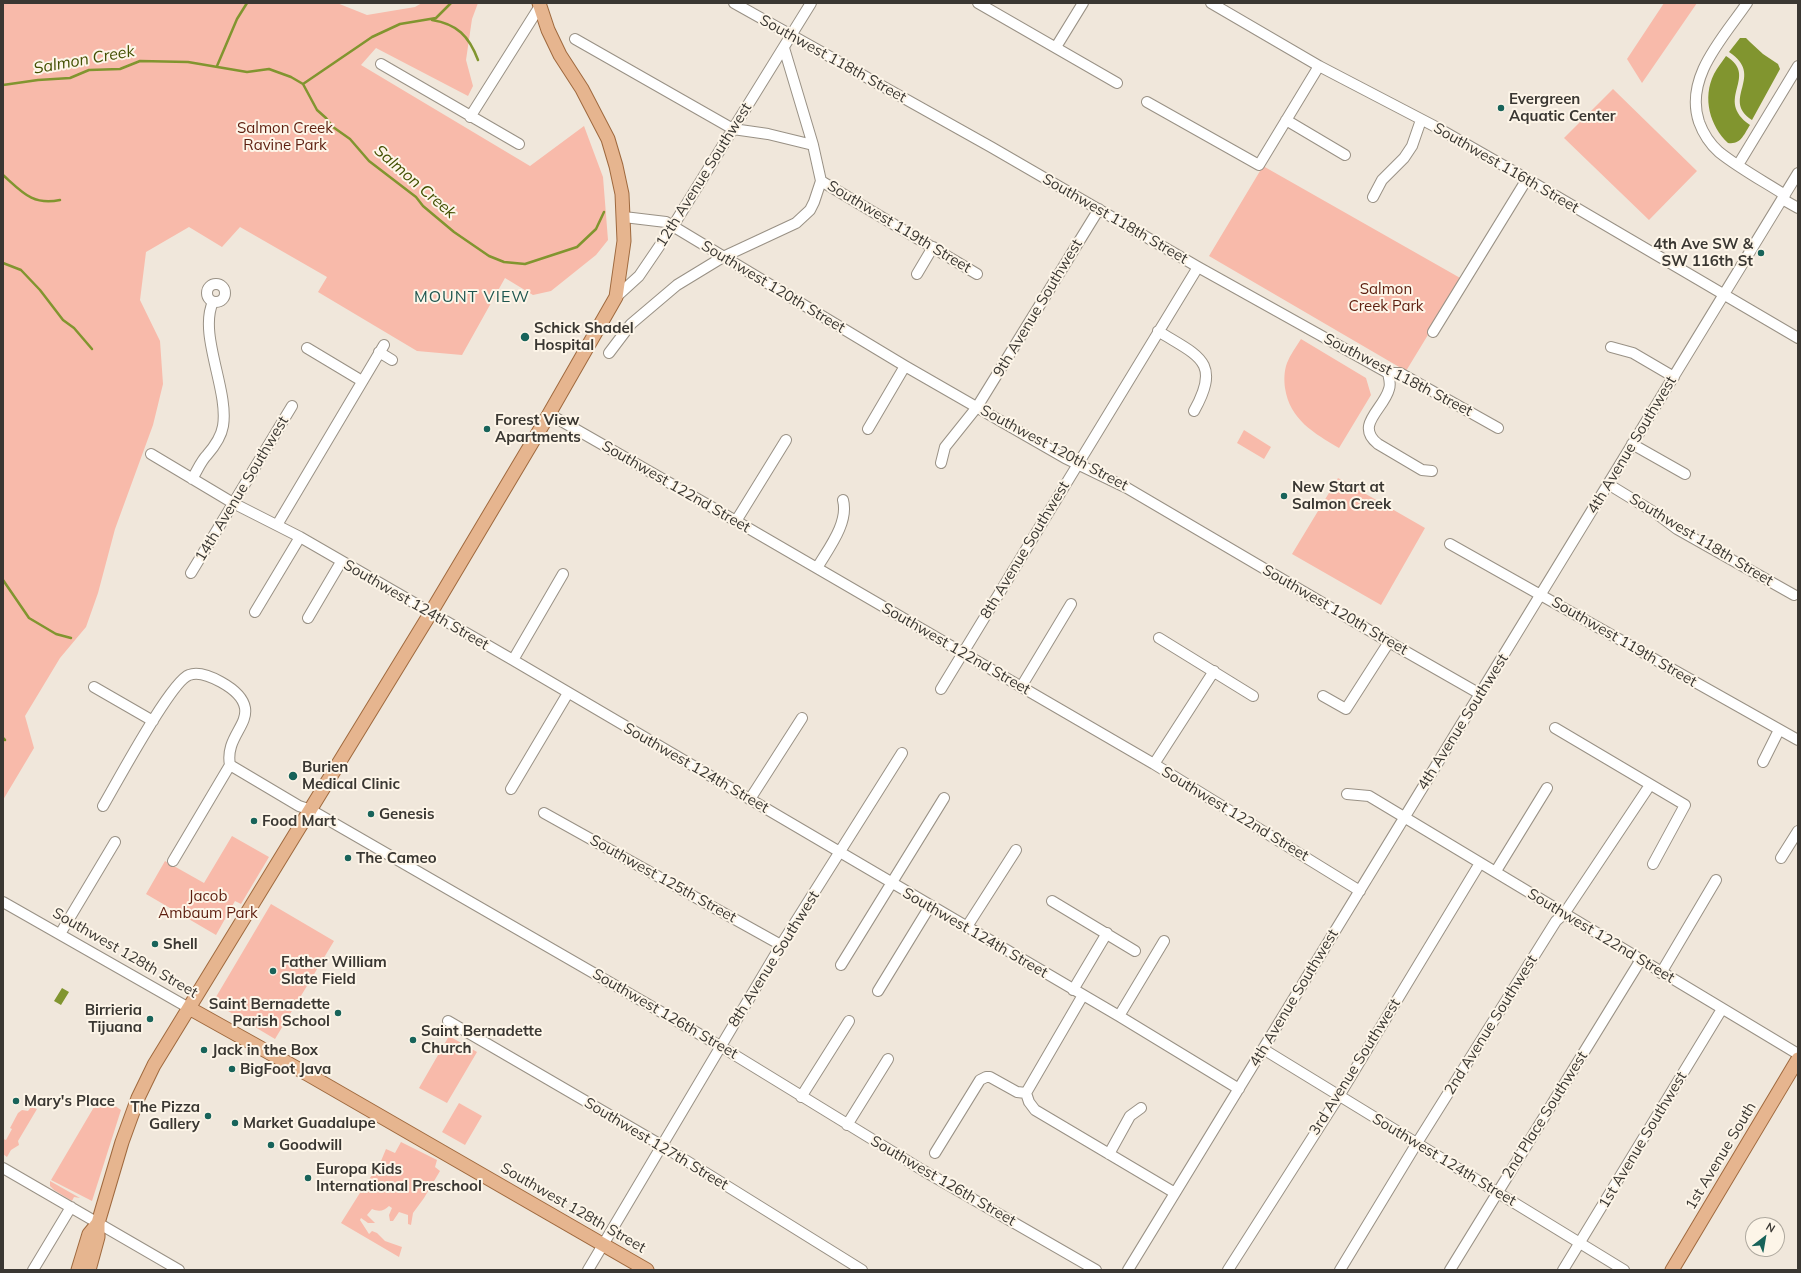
<!DOCTYPE html>
<style>
body{margin:0}
#map{position:relative;width:1801px;height:1273px;overflow:hidden;background:#f0e7db;font-family:Mulish,sans-serif}
canvas{display:block}
.frame{position:absolute;inset:0;border:4px solid #3a3732;pointer-events:none}
.north{position:absolute;left:1745px;top:1217px;width:40px;height:40px;box-sizing:border-box;background:#fdf5e8;border:1px solid #afa99f;border-radius:50%;rotate:31deg;font-size:11px;font-weight:700;line-height:16px;text-align:center;color:#3a3732}
.north::after{content:'';display:block;margin:auto;width:14px;height:18px;background:#18635a;clip-path:polygon(50% 0,100% 100%,50% 72%,0 100%)}
</style>
<div id="map">
<canvas width="1801" height="1273"></canvas>
<div class="frame"></div>
<div class="north">N</div>
</div>
<script>
const ctx = document.querySelector('canvas').getContext('2d');
ctx.lineJoin = 'round';
function paint(path, color) {
  ctx.fillStyle = color;
  ctx.fill(path, 'evenodd');
}
function stroke(path, color, width, dash) {
  ctx.strokeStyle = color;
  ctx.lineWidth = width;
  ctx.lineCap = dash ? 'butt' : 'round';
  ctx.setLineDash(dash || []);
  ctx.stroke(path);
}
function write(font, color, halo, rows, align = 'center') {
  ctx.font = font + ' Mulish,sans-serif';
  ctx.lineWidth = 4;
  ctx.setLineDash([]);
  ctx.textBaseline = 'middle';
  ctx.strokeStyle = halo;
  ctx.fillStyle = color;
  for (const [text, x, y, turn = 0] of rows) {
    ctx.save();
    ctx.translate(x, y);
    ctx.rotate((+turn || 0) * Math.PI / 180);
    ctx.textAlign = isNaN(turn) ? turn : align;
    if (halo) ctx.strokeText(text, 0, 0);
    ctx.fillText(text, 0, 0);
    ctx.restore();
  }
}
paint(new Path2D(`
 M3 3H337L367 15 415 7 422 3H478L472 19 466 60 473 86 468 96 376 48 361 65 530 166 584 126 603 177 608 240 596 255 551 291 533 295 505 278 462 355 417 351 318 292 327 277 240 227 222 247 189 227 146 252 140 300 160 341 163 384 153 425 115 529 98 593 86 627 60 658 25 716 34 748 3 800Z
 M1664 3H1697L1642 83 1627 59Z
 M1613 89 1697 171 1649 220 1564 138Z
 M1263 166 1462 279 1406 371 1209 256Z
 M1301 339 1366 378 1371 395 1339 448C1314 433 1290 420 1285 388 1284 380 1284 371 1287 363 1290 355 1296 347 1301 339Z
 M1244 430 1271 447 1264 459 1237 443Z
 M1338 478 1425 528 1381 605 1292 554Z
 M232 836 269 857 241 904 235 901 216 935 146 894 165 861 204 883Z
 M271 904 334 941 275 1039 213 1002Z
 M449 1036 477 1052 447 1103 419 1088Z
 M96 1096 105 1099 121 1110 92 1201 51 1180 94 1107Z
 M459 1103 482 1116 465 1145 442 1132Z
 M31 1107 37 1109 18 1141 19 1145 11 1150 7 1157 3 1154V1139L6 1140 12 1129 10 1128 18 1113 22 1110 28 1111Z
 M401 1142 437 1160 435 1167 440 1171 424 1198 413 1213 411 1225 408 1224V1215L399 1212 393 1221H390L389 1215 392 1208 389 1206C384 1211 379 1212 372 1209L367 1215 375 1223H368L361 1218 360 1220 369 1234 372 1231 377 1233 385 1241 402 1247 399 1257 341 1223 363 1188 366 1190 373 1183 368 1181 372 1175 375 1176 384 1163 381 1161 386 1149 395 1153Z
 M50 1181 80 1198 74 1197 72 1201 54 1190 50 1186Z`), '#f8baaa');
paint(new Path2D(`
 M1740 38H1746L1750 42 1763 54 1778 64 1780 69 1752 120C1720 99 1766 76 1729 52Z
 M1726 56C1760 77 1713 99 1750 125 1744 134 1741 145 1728 143 1710 126 1702 98 1714 74 1717 68 1722 62 1726 56Z
 M62 988 69 992 61 1005 54 1001Z`), '#81952f');
stroke(new Path2D(`
 M432 20C457 24 469 36 478 60
 M217 66 237 19 247 3
 M303 84 372 37 400 24 436 18 451 3
 M3 85 38 80 70 78 89 70 120 69 140 61 188 62 247 72 269 69 291 77 303 84 317 110 326 118 333 127 350 139 369 161 416 197 423 206 454 232 489 256 504 262 525 264 577 247 596 229 604 212
 M3 175C22 192 33 206 60 200
 M3 263 21 270 40 290 63 320 74 328 92 349
 M3 580 29 618 56 634 71 638
 M3 738 5 740`), '#81952f', 2.5);
const minor = new Path2D(`
 M734 3 991 147 1198 267 1388 373H1400L1498 428
 M978 3 1117 83
 M1211 3 1319 66 1436 127 1527 179 1798 338
 M1747 3C1724 37 1684 77 1699 122 1703 133 1710 144 1719 152 1739 168 1763 181 1785 195
 M575 39 733 129 768 134 813 145
 M1056 47 1083 3
 M381 64 519 144
 M1147 102 1259 165 1319 66
 M470 117 540 6
 M1286 120 1345 155
 M1738 165 1798 66
 M821 181 977 274
 M1373 197 1382 180 1404 158 1412 146 1421 120
 M1782 199 1798 208
 M624 217 666 222 905 366 1065 458 1127 488 1389 642 1480 694
 M917 274 933 247
 M207 293a9 9 0 1 1 18 0a9 9 0 1 1-18 0Z
 M616 297 639 276 673 226 811 3
 M1158 331C1198 356 1222 361 1194 411
 M1433 332 1527 179
 M1611 347 1633 353 1674 377
 M307 348 362 381
 M379 352 392 360
 M609 353 631 324 677 285 723 257 796 223 810 210 814 202 821 181 813 145 784 48
 M1388 373C1389 378 1391 384 1389 389 1384 409 1354 425 1378 444L1422 470 1432 471
 M549 414 736 521 1154 764 1360 891
 M868 429 905 366
 M1632 444 1685 474
 M151 454 233 503 300 537 513 660 1119 1016 1239 1089
 M941 463 945 447 977 407 1099 209
 M192 479C197 471 201 461 207 455 214 447 221 438 223 426 229 390 198 334 213 302
 M1608 484 1657 514 1677 529 1794 595
 M736 521 786 440
 M277 525 384 345
 M1450 544 1798 740
 M817 568C828 549 849 523 843 500
 M191 573 292 406
 M255 612 300 537
 M308 618 341 562
 M1159 638 1253 696
 M513 660 563 574
 M94 687 153 721
 M1021 687 1071 604
 M941 689 1198 267
 M1323 696 1346 709 1389 642
 M1555 728 1685 805 1653 864
 M1763 762 1779 730
 M1154 764 1214 671
 M230 765 299 806 311 810 720 1046 924 1171 1096 1270
 M511 789 568 693
 M1347 794 1369 796 1798 1054
 M750 799 802 718
 M103 806C116 784 171 681 189 675 199 671 212 677 221 682 230 687 243 696 245 708 248 726 225 739 230 765L173 861
 M544 813 781 945
 M1781 858 1798 831
 M1496 871 1547 788
 M1052 901 1135 951
 M3 902 189 1008
 M966 928 1016 850
 M60 934 115 842
 M841 965 944 798
 M1661 973 1716 880
 M1073 990 1107 933
 M878 991 930 906
 M1119 1016 1164 941
 M448 1021 661 1145 862 1270
 M1263 1049 1624 1270
 M1026 1093 1029 1102 1035 1110 1175 1193
 M1026 1093 1083 995
 M801 1097 849 1021
 M847 1125 888 1059
 M935 1153 980 1080 986 1077H990L1017 1092 1026 1093
 M1109 1154 1130 1116 1141 1108
 M3 1168 179 1270
 M33 1270 71 1207
 M588 1270 781 945 902 753
 M1128 1270 1798 173
 M1228 1270 1339 1096 1480 863
 M1340 1270 1417 1143 1556 921 1564 914 1650 785
 M1450 1270 1640 961
 M1563 1270 1722 1009`);
const major = new Path2D(`
 M189 1008 309 1075 647 1270
 M78 1270 89 1234 98 1223
 M89 1270 98 1237V1223L122 1142 138 1098 154 1065 430 614 545 421 616 297 624 241 622 194 616 166 608 139 582 89 560 55 548 30 539 3
 M1672 1270 1798 1059`);
stroke(minor, '#999185', 12);
stroke(major, '#9f693e', 15);
stroke(minor, '#fff', 10);
stroke(major, '#e6b58f', 13);
for (const [x, y, r, color] of [
 [1501,108,4,"#18635a"],
 [1761,253,4,"#18635a"],
 [525,337,5,"#18635a"],
 [487,429,4,"#18635a"],
 [1284,496,4,"#18635a"],
 [293,776,5,"#18635a"],
 [371,814,4,"#18635a"],
 [254,821,4,"#18635a"],
 [348,858,4,"#18635a"],
 [155,944,4,"#18635a"],
 [273,971,4,"#18635a"],
 [338,1013,4,"#18635a"],
 [150,1019,4,"#18635a"],
 [413,1040,4,"#18635a"],
 [204,1050,4,"#18635a"],
 [232,1069,4,"#18635a"],
 [16,1101,4,"#18635a"],
 [208,1116,4,"#18635a"],
 [235,1123,4,"#18635a"],
 [271,1145,4,"#18635a"],
 [308,1178,4,"#18635a"]
]) {
  const dot = new Path2D();
  dot.arc(x, y, r, 0, 2 * Math.PI);
  ctx.fillStyle = color;
  ctx.fill(dot);
  stroke(dot, '#fdf5e8', 1.5);
}
write('15px', '#3a3732', '#fdf5e8', [
 ["Southwest 118th Street",833,59,29],
 ["Southwest 116th Street",1506,168,30],
 ["12th Avenue Southwest",704,175,-58],
 ["Southwest 118th Street",1115,219,30],
 ["Southwest 119th Street",899,227,31],
 ["Southwest 120th Street",773,287,31],
 ["9th Avenue Southwest",1038,308,-59],
 ["Southwest 118th Street",1398,375,27],
 ["4th Avenue Southwest",1632,445,-59],
 ["Southwest 120th Street",1054,448,28],
 ["Southwest 122nd Street",676,487,30],
 ["14th Avenue Southwest",242,489,-59],
 ["Southwest 118th Street",1701,540,31],
 ["8th Avenue Southwest",1025,550,-59],
 ["Southwest 124th Street",416,605,30],
 ["Southwest 120th Street",1335,610,30],
 ["Southwest 119th Street",1624,642,30],
 ["Southwest 122nd Street",956,649,30],
 ["4th Avenue Southwest",1463,722,-58],
 ["Southwest 124th Street",696,768,30],
 ["Southwest 122nd Street",1235,814,31],
 ["Southwest 125th Street",663,879,29],
 ["Southwest 124th Street",975,933,30],
 ["Southwest 122nd Street",1601,936,31],
 ["Southwest 128th Street",125,953,30],
 ["8th Avenue Southwest",774,959,-58],
 ["4th Avenue Southwest",1294,998,-59],
 ["Southwest 126th Street",665,1014,30],
 ["2nd Avenue Southwest",1491,1025,-58],
 ["3rd Avenue Southwest",1355,1067,-58],
 ["2nd Place Southwest",1545,1115,-58],
 ["1st Avenue Southwest",1643,1140,-59],
 ["Southwest 127th Street",656,1144,31],
 ["1st Avenue South",1721,1156,-59],
 ["Southwest 124th Street",1444,1160,31],
 ["Southwest 126th Street",943,1181,30],
 ["Southwest 128th Street",573,1208,30]
]);
write('bold 15px', '#3a3732', '#fdf5e8', [
 ["Evergreen",1509,99],
 ["Aquatic Center",1509,116],
 ["4th Ave SW &",1753,244,"right"],
 ["SW 116th St",1753,261,"right"],
 ["Schick Shadel",534,328],
 ["Hospital",534,345],
 ["Forest View",495,420],
 ["Apartments",495,437],
 ["New Start at",1292,487],
 ["Salmon Creek",1292,504],
 ["Burien",302,767],
 ["Medical Clinic",302,784],
 ["Genesis",379,814],
 ["Food Mart",262,821],
 ["The Cameo",356,858],
 ["Shell",163,944],
 ["Father William",281,962],
 ["Slate Field",281,979],
 ["Saint Bernadette",330,1004,"right"],
 ["Parish School",330,1021,"right"],
 ["Birrieria",142,1010,"right"],
 ["Tijuana",142,1027,"right"],
 ["Saint Bernadette",421,1031],
 ["Church",421,1048],
 ["Jack in the Box",212,1050],
 ["BigFoot Java",240,1069],
 ["Mary's Place",24,1101],
 ["The Pizza",200,1107,"right"],
 ["Gallery",200,1124,"right"],
 ["Market Guadalupe",243,1123],
 ["Goodwill",279,1145],
 ["Europa Kids",316,1169],
 ["International Preschool",316,1186]
], 'left');
write('15px', '#5d1e0f', '#fdf5e8', [
 ["Salmon Creek",285,128],
 ["Ravine Park",285,145],
 ["Salmon",1386,289],
 ["Creek Park",1386,306],
 ["Jacob",208,896],
 ["Ambaum Park",208,913]
]);
write('italic 16px', '#424f01', '#fdf5e8', [
 ["Salmon Creek",84,60,-10],
 ["Salmon Creek",415,182,41]
]);
ctx.letterSpacing = '1px';
write('16px', '#1f5750', '#fdf5e8', [
 ["MOUNT VIEW",472,297]
]);
ctx.letterSpacing = '0px';
</script>
